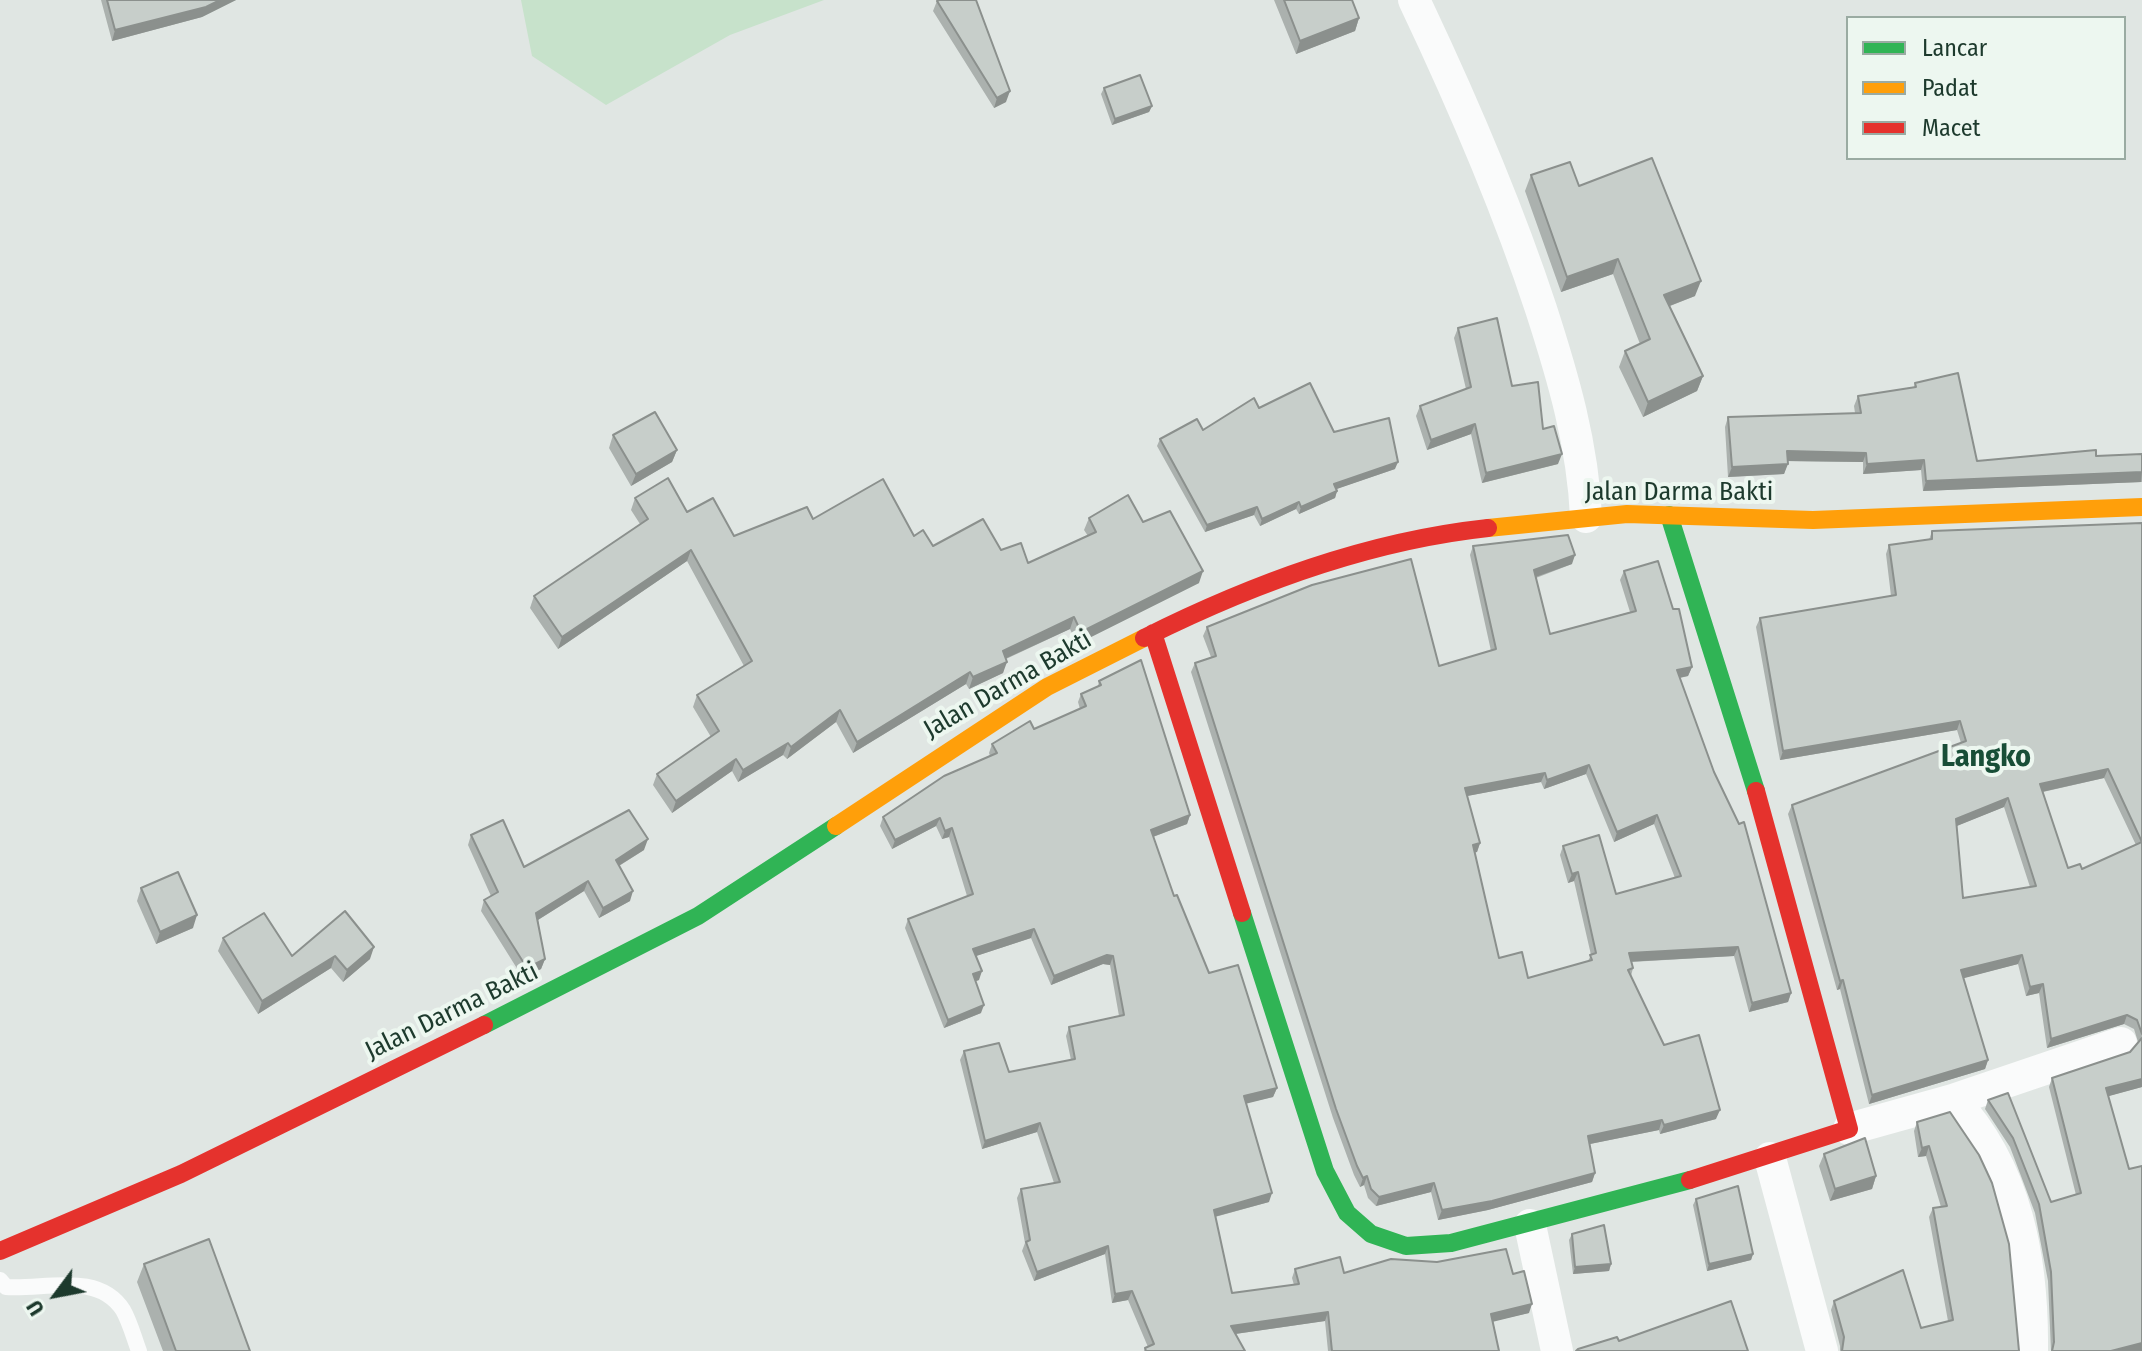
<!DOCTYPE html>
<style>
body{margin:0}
#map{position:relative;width:2142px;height:1351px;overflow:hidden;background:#e0e6e3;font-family:"Fira Sans Condensed",sans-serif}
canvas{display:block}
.legend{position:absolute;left:1846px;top:16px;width:280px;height:144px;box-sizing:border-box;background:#edf7f0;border:2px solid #9aaba2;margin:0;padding:10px 14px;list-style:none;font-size:24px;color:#1d3a2d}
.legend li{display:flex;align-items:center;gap:16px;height:40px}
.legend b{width:40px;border:2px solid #9aaba2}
.north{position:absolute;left:16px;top:1255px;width:80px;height:80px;-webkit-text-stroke:6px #edf7f0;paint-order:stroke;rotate:238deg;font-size:22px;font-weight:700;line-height:32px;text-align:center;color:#1d3a2d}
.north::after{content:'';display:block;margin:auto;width:28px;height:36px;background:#1d3a2d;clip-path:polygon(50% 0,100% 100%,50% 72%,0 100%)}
</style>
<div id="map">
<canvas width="2142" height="1351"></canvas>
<ul class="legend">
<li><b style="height:10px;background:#30b455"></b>Lancar</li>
<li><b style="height:10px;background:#ff9f0a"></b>Padat</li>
<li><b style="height:10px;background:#e5322d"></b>Macet</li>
</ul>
<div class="north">U</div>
</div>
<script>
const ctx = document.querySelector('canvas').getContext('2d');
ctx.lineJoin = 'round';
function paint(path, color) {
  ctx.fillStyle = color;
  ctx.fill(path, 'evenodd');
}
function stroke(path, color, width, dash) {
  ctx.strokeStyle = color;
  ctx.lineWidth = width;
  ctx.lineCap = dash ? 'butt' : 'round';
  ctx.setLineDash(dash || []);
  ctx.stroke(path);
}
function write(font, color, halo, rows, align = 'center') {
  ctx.font = font + ' "Fira Sans Condensed",sans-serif';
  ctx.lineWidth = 8;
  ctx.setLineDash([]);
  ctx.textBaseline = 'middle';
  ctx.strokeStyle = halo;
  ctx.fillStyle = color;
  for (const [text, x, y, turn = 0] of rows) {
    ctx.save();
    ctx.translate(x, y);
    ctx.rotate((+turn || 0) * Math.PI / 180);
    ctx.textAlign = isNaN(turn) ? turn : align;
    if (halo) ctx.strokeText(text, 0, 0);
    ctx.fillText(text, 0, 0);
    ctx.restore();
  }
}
paint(new Path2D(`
 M521 0H824L730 35 606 105 532 56Z`), '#c7e2cb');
stroke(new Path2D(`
 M0 1280 6 1287C44 1290 98 1271 123 1310 130 1322 134 1338 139 1351`), '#fafbfb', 16);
stroke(new Path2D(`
 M1414 0C1462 101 1506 203 1541 309 1563 377 1583 445 1586 517
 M1953 1100C2017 1168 2033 1260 2032 1351
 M1849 1129 1953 1100 2121 1043
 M1770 1158 1822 1351
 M1530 1225 1557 1351`), '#fafbfb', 32);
stroke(new Path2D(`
 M1669 515 1756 791
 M1242 913 1325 1171 1347 1213 1371 1234 1406 1246 1451 1243 1690 1180
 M484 1025 698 916 836 826`), '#30b455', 18);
stroke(new Path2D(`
 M1488 528 1627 514 1813 520 2142 507
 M836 826 1047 687 1144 638`), '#ff9f0a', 18);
stroke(new Path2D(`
 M1153 633 1242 913
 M1144 638C1252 584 1367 541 1488 528
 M1690 1180 1849 1129 1756 791
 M0 1251 181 1174 484 1025`), '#e5322d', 18);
paint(new Path2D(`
 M101 0H236L202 17 112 41Z
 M1274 0H1352L1359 18 1355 31 1296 54Z
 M937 1 1006 102 994 108 933 11Z
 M1104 88 1152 106 1149 112 1112 125 1101 94Z
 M1531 175 1579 186 1695 296 1670 306 1703 376 1697 391 1643 417 1619 367 1625 351 1640 344 1613 274 1561 292 1525 191Z
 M1458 328 1512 386 1543 429 1558 464 1482 483 1471 434 1427 450 1416 416 1420 406 1466 389 1454 338Z
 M1915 383 1977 461 2142 454V482L1923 491 1921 470 1863 474V462L1788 461 1784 474 1728 477 1725 427 1728 417 1855 413 1854 406 1858 396 1914 387Z
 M1203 430 1334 432 1395 469 1336 489 1337 491 1335 498 1299 514 1296 509 1260 526 1254 515 1205 532 1157 446 1160 439Z
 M613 435 677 450 672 462 631 486 609 448Z
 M635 498 687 512 734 536 813 519 914 536 933 546 1001 550 1028 563 1088 536 1084 530 1089 518 1143 522 1199 583 1077 644 1070 629 1006 659 1003 673 969 689 966 684 853 753 836 722 787 759 783 755 738 782 732 771 672 813 653 785 657 774 711 737 693 707 697 695 744 666 687 561 558 649 530 608 534 596 640 524 631 510Z
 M2142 523V1087L2108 1096 2142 1351H2051L2048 1281 2035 1213 2010 1147 1985 1109 1988 1100 2008 1093 2051 1202 2076 1195 2049 1087 2052 1078 2130 1052 2138 1042 2134 1029 2124 1024 2047 1048 2039 993 2026 996 2018 964 1963 978 1988 1060 1985 1069 1869 1104 1840 989 1837 990 1788 814 1792 805 1961 743 1957 730 1780 760 1756 627 1760 618 1891 596 1886 554 1889 545 1929 540 1932 531ZM2104 778 2136 845 2082 869 2068 868 2043 792ZM2004 807 2030 887 1963 898 1956 826Z
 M1473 546 1572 564 1536 578 1550 634 1630 612 1620 580 1624 571 1692 667 1688 676 1680 678 1791 993 1788 1002 1749 1012 1734 956 1631 962 1633 968 1631 976 1664 1045 1716 1119 1660 1134 1659 1130 1590 1144 1595 1173 1592 1182 1488 1210 1438 1220 1431 1192 1376 1206 1368 1198 1364 1185 1360 1187 1354 1175 1333 1118 1191 672 1195 663 1211 657 1203 636 1207 627 1439 666 1491 651 1470 555ZM1586 774 1614 842 1654 824 1675 878 1616 894 1563 846 1560 855 1568 883 1574 881 1591 955 1588 961 1528 978 1499 958 1475 852H1477L1480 843 1467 796 1541 782 1544 789Z
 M1099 681 1190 815 1187 824 1153 837 1174 896 1209 973 1277 1088 1273 1097 1246 1103 1269 1202 1215 1217 1232 1293 1294 1285 1292 1278 1295 1269 1344 1273 1513 1274 1529 1313 1493 1321 1499 1351H1328L1325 1321 1235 1334 1245 1351H1144L1145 1348 1148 1347 1128 1300 1112 1303 1105 1254 1034 1281 1022 1251 1025 1243 1017 1198 1021 1189 1054 1183 1037 1132 982 1149 960 1060 964 1051 1009 1072 1071 1060 1066 1036 1069 1027 1119 1016 1110 965 1103 964 1051 985 1031 938 976 956 979 980 976 981 981 1013 944 1028 905 928 908 919 967 896 949 837 942 839 936 826 892 849 880 826 883 817 990 756 989 753 992 744 1034 729 1080 709 1078 702 1081 694 1098 686Z
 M471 835 524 867 644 850 619 866 630 901 599 918 584 891 538 920 545 959 541 969 523 978 481 911 484 900 491 896 468 845Z
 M141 888 193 928 156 944 137 901Z
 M345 911 370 959 343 982 331 968 258 1014 218 951 223 938 292 956Z
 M1950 1112 2019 1351H1840V1346L1831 1310 1834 1301 1921 1328 1948 1321 1929 1217 1933 1208 1941 1207 1926 1156 1918 1157 1914 1131 1917 1122Z
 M1824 1154 1876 1176 1872 1189 1830 1201 1819 1166Z
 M1696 1199 1753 1254 1751 1260 1707 1271 1693 1205Z
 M1572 1234 1611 1264 1609 1271 1573 1274 1569 1240Z
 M144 1264 250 1351H163L137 1282Z`), '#abb1ae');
paint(new Path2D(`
 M220 0H236L202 17 112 41 115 30Z
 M1359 18 1355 31 1296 54 1300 41Z
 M1010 91 1006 102 994 108 997 98Z
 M1152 106 1149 112 1112 125 1115 119Z
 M1618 259 1613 274 1561 292 1567 277Z
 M1701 281 1695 296 1659 310 1664 295Z
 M1703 376 1697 391 1643 417 1648 402Z
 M1475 424 1471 434 1427 450 1431 440Z
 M677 450 672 462 631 486 636 474Z
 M1787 451 1866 453 1863 462 1784 461Z
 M1562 454 1558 464 1482 483 1486 473Z
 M1924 460 1921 470 1863 474 1867 464Z
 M1398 462 1395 469 1331 491 1334 484Z
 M1788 464 1784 474 1728 477 1732 467Z
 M2142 472 2141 482 1923 491 1926 481Z
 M1337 491 1335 498 1299 514 1301 507Z
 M1299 502 1296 509 1260 526 1262 519Z
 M1257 507 1254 515 1205 532 1207 525Z
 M691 550 687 561 558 649 562 637Z
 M1575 555 1572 564 1530 579 1534 570Z
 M1203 571 1199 583 1077 644 1081 632Z
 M1074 617 1070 629 998 662 1003 651Z
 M1007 662 1003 673 969 689 973 677Z
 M1692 667 1688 676 1673 679 1677 670Z
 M970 672 966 684 853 753 857 742Z
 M840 710 836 722 787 759 791 747Z
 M1960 721 1957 730 1780 760 1783 751Z
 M788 743 783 755 738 782 743 770Z
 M736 759 732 771 672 813 676 801Z
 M1589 765 1586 774 1544 789 1547 780Z
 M2108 769 2104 778 2037 793 2040 784Z
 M1545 773 1541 782 1462 797 1465 788Z
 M2008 798 2004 807 1952 828 1956 819Z
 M1190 815 1187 824 1147 839 1151 830Z
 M1657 815 1654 824 1614 842 1617 832Z
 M940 818 936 826 892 849 895 840Z
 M952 828 949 837 942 839 945 831Z
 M648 839 644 850 612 870 616 860Z
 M1480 843 1477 852 1470 854 1473 845Z
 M1578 872 1574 881 1568 883 1572 874Z
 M588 881 584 891 533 923 536 913Z
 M633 891 630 901 599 918 603 908Z
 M197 915 193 928 156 944 160 932Z
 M1034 929 1031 938 970 958 973 949Z
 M374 947 370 959 343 982 347 970Z
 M1738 947 1734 956 1625 962 1629 953Z
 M1107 955 1113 956 1110 965 1103 964 1051 985 1054 976Z
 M2022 955 2018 964 1957 980 1961 970Z
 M335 956 331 968 258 1014 262 1001Z
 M545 959 541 969 523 978 527 968Z
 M982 971 979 980 970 983 973 974Z
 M1843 980 1840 989 1837 990 1840 981Z
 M2043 984 2039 993 2026 996 2030 987Z
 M1791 993 1788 1002 1749 1012 1752 1003Z
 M984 1005 981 1013 944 1028 948 1020Z
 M2127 1015 2124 1024 2047 1048 2051 1039Z
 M1988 1060 1985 1069 1869 1104 1872 1095Z
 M2142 1079V1087L2102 1098 2106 1088Z
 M1277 1088 1273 1097 1241 1105 1244 1096Z
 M1720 1110 1716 1119 1660 1134 1664 1125Z
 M1662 1120 1659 1130 1585 1145 1588 1136Z
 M1040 1123 1037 1132 982 1149 985 1141Z
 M1929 1146 1926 1156 1918 1157 1922 1148Z
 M1595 1173 1592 1182 1488 1210 1438 1220 1442 1210Z
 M1367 1176 1364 1185 1360 1187 1363 1178Z
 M1876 1176 1872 1189 1830 1201 1835 1189Z
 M1434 1183 1431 1192 1376 1206 1379 1197Z
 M1272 1193 1269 1202 1210 1218 1214 1210Z
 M1108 1246 1105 1254 1034 1281 1037 1272Z
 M1753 1254 1751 1260 1707 1271 1709 1264Z
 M1611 1264 1609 1271 1573 1274 1575 1267Z
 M1132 1291 1128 1300 1112 1303 1115 1294Z
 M1532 1304 1529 1313 1488 1323 1491 1314Z
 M1328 1312 1325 1321 1228 1335 1231 1326Z
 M2142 1343V1351H2111Z`), '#8b908d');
const building = new Path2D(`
 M107 0H220L206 7 115 30Z
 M939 0H976L1010 91 997 98 937 1Z
 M1284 0H1352L1359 18 1300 41Z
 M1140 75 1152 106 1115 119 1104 88Z
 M1652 158 1701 281 1664 295 1703 376 1648 402 1625 351 1650 339 1618 259 1567 277 1531 175 1570 162 1579 186Z
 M1497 318 1512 386 1538 382 1543 429 1554 426 1562 454 1486 473 1475 424 1431 440 1420 406 1471 387 1458 328Z
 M1958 373 1977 461 2096 450V456L2142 454V472L1926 481 1924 460 1867 464 1866 453 1787 451 1788 464 1732 467 1728 417 1861 413 1858 396 1916 387 1915 383Z
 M1310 383 1334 432 1389 418 1398 462 1334 484 1337 491 1301 507 1299 502 1262 519 1257 507 1207 525 1160 439 1197 419 1203 430 1254 398 1259 408Z
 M655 412 677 450 636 474 613 435Z
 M668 478 687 512 713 498 734 536 807 507 813 519 883 479 914 536 923 530 933 546 983 519 1001 550 1021 543 1028 563 1096 532 1089 518 1128 495 1143 522 1170 511 1203 571 1081 632 1074 617 1003 651 1007 662 973 677 970 672 857 742 840 710 791 747 788 743 743 770 736 759 676 801 657 774 719 731 697 695 752 661 691 550 562 637 534 596 648 519 635 498Z
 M2142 523V1034L2137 1020 2127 1015 2051 1039 2043 984 2030 987 2022 955 1961 970 1988 1060 1872 1095 1843 980 1840 981 1792 805 1966 741 1960 721 1783 751 1760 618 1896 595 1889 545 1932 539V531ZM2108 769 2142 842 2082 869 2080 864 2068 868 2040 784ZM2008 798 2036 886 1963 898 1956 819Z
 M1568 535 1575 555 1534 570 1550 634 1636 611 1624 571 1658 561 1673 609H1679L1692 667 1677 670 1714 772 1739 824 1744 822 1791 993 1752 1003 1738 947 1629 953 1633 968 1628 970 1664 1045 1699 1035 1720 1110 1664 1125 1662 1120 1588 1136 1595 1173 1492 1201 1442 1210 1434 1183 1379 1197 1371 1189 1367 1176 1363 1178 1357 1166 1336 1109 1195 663 1216 656 1207 627 1312 585 1411 559 1439 666 1496 649 1473 546ZM1589 765 1617 832 1657 815 1681 876 1616 894 1599 835 1563 846 1572 874 1578 872 1596 953 1590 955 1592 960 1528 978 1522 952 1499 958 1473 845 1480 843 1465 788 1545 773 1547 780Z
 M1141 660 1190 815 1151 830 1174 896 1177 895 1209 973 1238 965 1277 1088 1244 1096 1272 1193 1214 1210 1232 1293 1299 1284 1295 1269 1340 1257 1344 1273 1391 1259 1437 1262 1506 1249 1513 1274 1524 1271 1532 1304 1491 1314 1499 1351H1332L1328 1312 1231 1326 1245 1351H1146L1145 1348 1154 1344 1132 1291 1115 1294 1108 1246 1037 1272 1026 1242 1030 1240 1021 1189 1060 1182 1040 1123 985 1141 964 1051 999 1043 1009 1072 1075 1059 1069 1027 1124 1015 1113 956 1107 955 1054 976 1034 929 973 949 982 971 973 974 984 1005 948 1020 908 919 973 894 952 828 945 831 940 818 895 840 883 817 944 776 997 753 992 744 1030 721 1034 729 1086 706 1081 694 1101 685 1099 681Z
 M629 810 648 839 616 860 633 891 603 908 588 881 536 913 545 959 527 968 484 900 498 892 471 835 503 820 524 867Z
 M178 872 197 915 160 932 141 888Z
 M345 911 374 947 347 970 335 956 262 1001 223 938 264 913 292 956Z
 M2142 1038V1079L2106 1088 2129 1169 2142 1166V1343L2111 1351H2052L2054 1342 2051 1272 2039 1204 2013 1138 1988 1100 2008 1093 2051 1202 2081 1193 2052 1078 2130 1052Z
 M1950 1112 1979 1155 1992 1183 2009 1244 2019 1351H1842L1844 1337 1834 1301 1903 1270 1921 1328 1953 1320 1933 1208 1947 1206 1929 1146 1922 1148 1917 1122Z
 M1865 1138 1876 1176 1835 1189 1824 1154Z
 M1738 1186 1753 1254 1709 1264 1696 1199Z
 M1604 1225 1611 1264 1575 1267 1572 1234Z
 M209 1239 250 1351H176L144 1264Z
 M1731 1301 1748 1351H1576L1578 1349 1617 1337 1619 1341Z`);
paint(building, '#c7ceca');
stroke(building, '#8b908d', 2);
write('26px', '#1d3a2d', '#edf7f0', [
 ["Jalan Darma Bakti",1679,493],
 ["Jalan Darma Bakti",1008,685,-30],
 ["Jalan Darma Bakti",452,1012,-26]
]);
write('bold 30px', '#184e37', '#edf7f0', [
 ["Langko",1986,758]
]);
</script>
